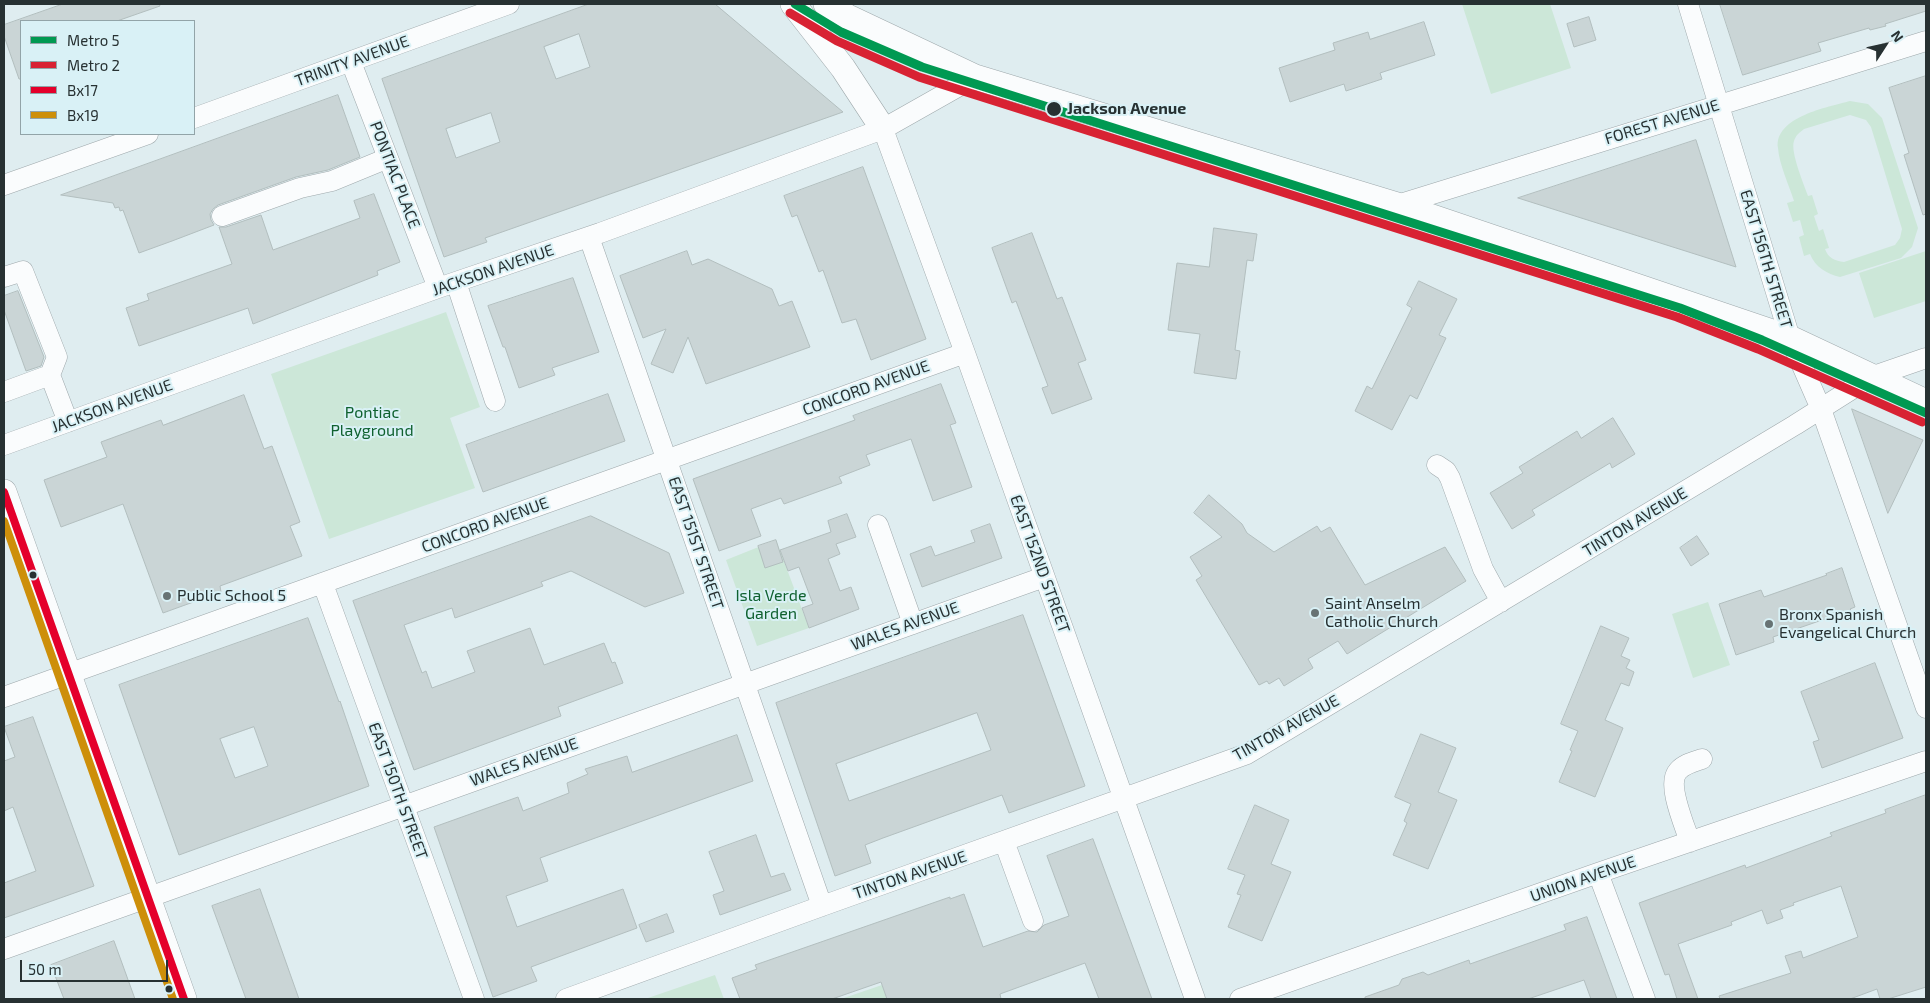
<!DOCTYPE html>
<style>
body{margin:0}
#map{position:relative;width:1930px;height:1003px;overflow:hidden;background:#dfedf0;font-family:"Exo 2",sans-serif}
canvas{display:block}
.frame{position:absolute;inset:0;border:5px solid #273132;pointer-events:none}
.legend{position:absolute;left:20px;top:20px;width:175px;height:115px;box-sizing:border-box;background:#d9f1f6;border:1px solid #92a4a8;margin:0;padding:6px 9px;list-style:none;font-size:15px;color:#273132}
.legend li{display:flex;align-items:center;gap:10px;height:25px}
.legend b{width:25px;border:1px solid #92a4a8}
.north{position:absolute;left:1860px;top:20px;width:50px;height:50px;-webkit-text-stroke:4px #d9f1f6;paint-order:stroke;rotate:55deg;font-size:14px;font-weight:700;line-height:20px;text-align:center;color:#273132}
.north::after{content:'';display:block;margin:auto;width:18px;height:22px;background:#273132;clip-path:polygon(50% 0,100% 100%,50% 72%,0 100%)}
.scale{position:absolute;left:20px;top:960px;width:148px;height:22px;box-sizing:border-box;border:2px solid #273132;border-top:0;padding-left:6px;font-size:15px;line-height:18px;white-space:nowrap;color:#273132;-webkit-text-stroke:4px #d9f1f6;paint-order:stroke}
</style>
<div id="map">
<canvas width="1930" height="1003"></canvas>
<div class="frame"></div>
<ul class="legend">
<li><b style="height:6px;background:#009952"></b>Metro 5</li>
<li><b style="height:6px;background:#d82233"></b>Metro 2</li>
<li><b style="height:6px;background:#e4002b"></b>Bx17</li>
<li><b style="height:6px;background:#cd8f0a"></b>Bx19</li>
</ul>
<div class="north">N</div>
<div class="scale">50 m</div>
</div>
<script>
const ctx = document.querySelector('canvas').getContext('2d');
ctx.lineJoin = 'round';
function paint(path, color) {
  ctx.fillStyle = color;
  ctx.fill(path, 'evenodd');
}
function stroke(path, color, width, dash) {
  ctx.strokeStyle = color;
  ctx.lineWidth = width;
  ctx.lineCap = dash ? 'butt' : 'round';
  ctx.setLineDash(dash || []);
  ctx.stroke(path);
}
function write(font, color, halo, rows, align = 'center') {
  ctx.font = font + ' "Exo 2",sans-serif';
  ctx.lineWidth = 4;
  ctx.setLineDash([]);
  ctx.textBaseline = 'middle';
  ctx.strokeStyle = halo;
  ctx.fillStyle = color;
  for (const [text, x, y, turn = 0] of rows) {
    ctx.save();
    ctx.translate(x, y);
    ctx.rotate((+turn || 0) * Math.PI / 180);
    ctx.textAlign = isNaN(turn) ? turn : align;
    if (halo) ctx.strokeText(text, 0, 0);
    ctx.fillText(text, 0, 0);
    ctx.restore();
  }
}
paint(new Path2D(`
 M1462 4H1550L1571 68 1491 94Z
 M1850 101 1868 104 1882 118 1918 228 1912 247 1901 258 1840 277C1827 274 1815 267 1810 254L1804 256 1799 237 1804 235 1800 220 1793 222 1787 203 1794 201C1789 185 1779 164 1778 148 1774 117 1828 107 1850 101ZM1850 115 1866 120 1871 127 1902 229 1900 238 1895 245 1844 262C1835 261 1828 258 1825 249L1829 248 1823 229 1819 231 1814 216 1818 214 1812 195 1808 196C1804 184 1790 152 1794 141 1796 135 1799 133 1804 129Z
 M1926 251V301L1874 318 1859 273Z
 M446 312 480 407 450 418 475 488 329 539 271 374Z
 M776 540 809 628 757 646 726 560Z
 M1708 602 1730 665 1693 678 1672 614Z
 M715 975 724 999H645Z
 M882 985 887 999H841Z`), '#cce7d8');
const building = new Path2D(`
 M63 4H159L160 6 117 21H21V79H19L4 36V25Z
 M589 4H715L843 112 485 238 487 242 444 257 382 79ZM579 34 590 67 556 79 544 47ZM491 113 500 142 456 158 446 129Z
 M1720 4H1926V11L1885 24 1886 26 1870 30 1869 28 1818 43 1821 51 1743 75Z
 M1589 17 1596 40 1574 47 1567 24Z
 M1424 22 1435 55 1380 73 1382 79 1346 91 1344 84 1290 102 1279 68 1335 50 1333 43 1368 32 1370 39Z
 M1926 76V214L1923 215 1904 155 1909 153 1889 88Z
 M338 95 360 157 328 170 296 177 218 205 213 209 210 214 211 220 214 225 172 241 139 253 123 210 120 211 119 207 115 208 113 203 61 195Z
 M1696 140 1736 267 1518 198Z
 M863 167 926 339 871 360 856 319 842 323 823 270 819 272 797 215 792 217 784 196Z
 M374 194 400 262 377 271 378 275 253 324 248 308 139 346 126 308 149 300 147 294 232 264 219 227H226L261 215 273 250 360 218 354 201Z
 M1214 228 1257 234 1253 261 1247 260 1235 350 1240 351 1236 379 1194 373 1200 334 1168 330 1177 263 1209 267Z
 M1032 233 1057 299 1062 297 1086 360 1078 363 1092 399 1052 414 1042 388 1048 386 1016 301 1012 303 992 248Z
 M687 251 692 265 708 259 772 289 779 306 792 301 810 347 706 384 688 337 673 373 651 364 666 329 643 338 620 276Z
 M573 278 599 352 552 368 555 375 519 388 505 347H503L488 306Z
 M1419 281 1457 299 1439 335 1446 338 1417 399 1410 395 1392 430 1355 411 1367 386 1372 389 1412 308 1407 305Z
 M18 291 44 357 41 366 26 371 4 310V296Z
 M941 384 956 423 950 425 972 487 933 501 911 439 866 455 870 465 839 477 842 483 784 504 781 498 751 509 761 536 719 551 693 479 855 420 853 416Z
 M608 394 625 441 483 492 466 445Z
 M244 395 264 449 272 446 300 522 290 526 302 556 220 586 221 592 163 613 123 504 61 527 44 480 107 457 101 442 161 420 163 425Z
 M1852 409 1923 440 1888 513Z
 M1613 418 1635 454 1612 468 1610 463 1532 510 1535 515 1512 529 1490 493 1523 473 1519 467 1577 431 1581 438Z
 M1209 495 1242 524 1247 533 1274 552 1317 526 1321 532 1330 527 1365 585 1445 547 1466 581 1347 654 1338 641 1308 659 1313 668 1284 686 1279 678 1269 684 1267 681 1259 685 1196 580 1202 576 1190 557 1222 537 1194 513Z
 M847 514 856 537 836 544 840 554 828 559 840 591 851 587 859 609 809 628 802 608 813 604 799 567 788 571 780 550 831 532 828 521Z
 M591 516 669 553 684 593 645 607 571 571 541 582 543 586 455 618 452 608 404 625 422 673 426 671 432 688 475 672 467 651 530 628 544 665 604 643 612 663 615 662 623 683 558 707 561 716 414 770 353 601Z
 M990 524 1002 558 922 587 910 554 931 546 935 556 975 542 971 531Z
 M1697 536 1709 554 1691 566 1680 548Z
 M776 540 783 562 765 568 758 546Z
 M1842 568 1855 607 1850 609 1851 610 1773 637 1774 642 1736 655 1719 604 1761 590 1764 597 1827 575 1826 574Z
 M1023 615 1085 786 1009 813 1002 795 883 838 865 845 871 863 835 876 776 703ZM977 713 991 750 849 801 836 764Z
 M308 618 339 702 340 701 369 786 179 855 119 685ZM254 727 268 766 235 778 220 739Z
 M1601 626 1629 638 1621 656 1630 660 1626 668 1634 672 1629 686 1621 683 1605 720 1623 728 1595 797 1559 782 1572 751 1570 750 1578 731 1561 724Z
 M1875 663 1903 738 1822 768 1813 742 1819 740 1801 692Z
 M33 717 94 886 4 918V883L36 871 13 807 4 811V761L15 757 4 727Z
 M1421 734 1456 748 1438 792 1457 800 1428 869 1393 855 1407 823 1404 821 1411 804 1395 797Z
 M737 735 753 781 540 858 548 881 506 896 517 927 623 889 637 928 531 967 537 981 493 997 434 827 518 797 523 811 569 793 567 783 588 774 585 769 627 756 632 772Z
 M1926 795V987L1888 999H1880L1877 989 1850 999H1720L1719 996 1791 973 1785 956 1801 951 1803 958 1858 937 1841 886 1793 903 1794 905 1780 910 1783 918 1767 924 1762 910 1731 922 1732 925 1678 944 1698 999H1677L1669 974 1665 975 1639 903 1745 865 1746 868 1832 836 1830 833 1886 813 1885 810Z
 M1255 805 1289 820 1271 864 1291 872 1262 941 1228 927 1241 895 1237 894 1245 875 1228 869Z
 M756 835 771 877 784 873 791 890 720 915 713 895 724 891 709 852Z
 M1093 839 1152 999H1099L1085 963 1000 994 1001 999H887L881 982 832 999H740L732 978 757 969 755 965 950 897V899L964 894 983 947 1028 931 1037 932 1044 925 1069 916 1047 856Z
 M260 889 299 999H246L212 906Z
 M667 914 674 932 646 942 639 925Z
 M1587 917 1617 999H1591L1584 980 1528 999H1365V997L1399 985 1402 979 1423 972 1428 975 1469 960 1470 964 1566 930 1564 925Z
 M114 941 135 999H64L51 965Z`);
paint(building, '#cad5d6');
stroke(building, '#b2bebe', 1);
const minor = new Path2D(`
 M1688 4 1790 338 1821 409 1926 708
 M351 62 438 288
 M194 118 509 4
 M883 129 965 353 1195 999
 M4 185 148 134
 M1397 205 1926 41
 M222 216 300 188 332 181 388 158
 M589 237 822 906
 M4 277 23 271 57 357 50 375 4 392
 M456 282 495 401
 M50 375 68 422
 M4 445 438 288 600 233 883 129 975 77
 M1437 465 1446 471 1450 478 1483 569 1501 602
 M878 525 913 624
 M323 584 474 999
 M4 697 965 353
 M1004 841 1033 921
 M1690 842C1685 826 1666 784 1678 771 1684 764 1693 762 1702 759
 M1598 873 1645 999
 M4 949 1044 577
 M566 999 822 906 1247 754 1795 425 1871 377 1926 358
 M1240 999 1598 873 1926 761`);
const major = new Path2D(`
 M793 4 843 68 883 129
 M826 4 848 17 975 77 1397 205 1790 338 1926 402
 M4 492 184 999`);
stroke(minor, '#9ea8ab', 21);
stroke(major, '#9ea8ab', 26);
stroke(minor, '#fafcfd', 20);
stroke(major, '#fafcfd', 25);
stroke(new Path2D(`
 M4 492 184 999`), '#e4002b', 8);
stroke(new Path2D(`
 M4 521 173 999`), '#cd8f0a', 8);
stroke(new Path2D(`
 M795 4 841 32 922 67 1680 308 1762 340 1926 413`), '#009952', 9);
stroke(new Path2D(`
 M790 13 837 41 919 77 1677 317 1758 349 1922 422`), '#d82233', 9);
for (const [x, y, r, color] of [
 [1054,109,8,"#273132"],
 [33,575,4.5,"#273132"],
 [167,596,5,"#677374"],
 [1315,613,5,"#677374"],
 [1769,624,5,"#677374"],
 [169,989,4.5,"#273132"]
]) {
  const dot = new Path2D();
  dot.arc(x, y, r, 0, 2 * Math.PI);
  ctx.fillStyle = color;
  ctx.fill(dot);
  stroke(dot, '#d9f1f6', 2);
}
write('16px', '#273132', '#d9f1f6', [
 ["TRINITY AVENUE",352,61,-20],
 ["FOREST AVENUE",1662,122,-17],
 ["PONTIAC PLACE",395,175,69],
 ["EAST 156TH STREET",1766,259,73],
 ["JACKSON AVENUE",493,270,-19],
 ["CONCORD AVENUE",866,388,-20],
 ["JACKSON AVENUE",112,406,-20],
 ["TINTON AVENUE",1635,522,-31],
 ["CONCORD AVENUE",485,525,-20],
 ["EAST 151ST STREET",696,543,71],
 ["EAST 152ND STREET",1040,564,70],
 ["WALES AVENUE",905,626,-20],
 ["TINTON AVENUE",1286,728,-29],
 ["WALES AVENUE",524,762,-20],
 ["EAST 150TH STREET",398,791,70],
 ["TINTON AVENUE",910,875,-19],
 ["UNION AVENUE",1583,879,-19]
]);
write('bold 16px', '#273132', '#d9f1f6', [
 ["Jackson Avenue",1067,109]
], 'left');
write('16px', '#0f612f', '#d9f1f6', [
 ["Pontiac",372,413],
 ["Playground",372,431],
 ["Isla Verde",771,596],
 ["Garden",771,614]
]);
write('16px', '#273132', '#d9f1f6', [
 ["Public School 5",177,596],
 ["Saint Anselm",1325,604],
 ["Catholic Church",1325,622],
 ["Bronx Spanish",1779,615],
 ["Evangelical Church",1779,633]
], 'left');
</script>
